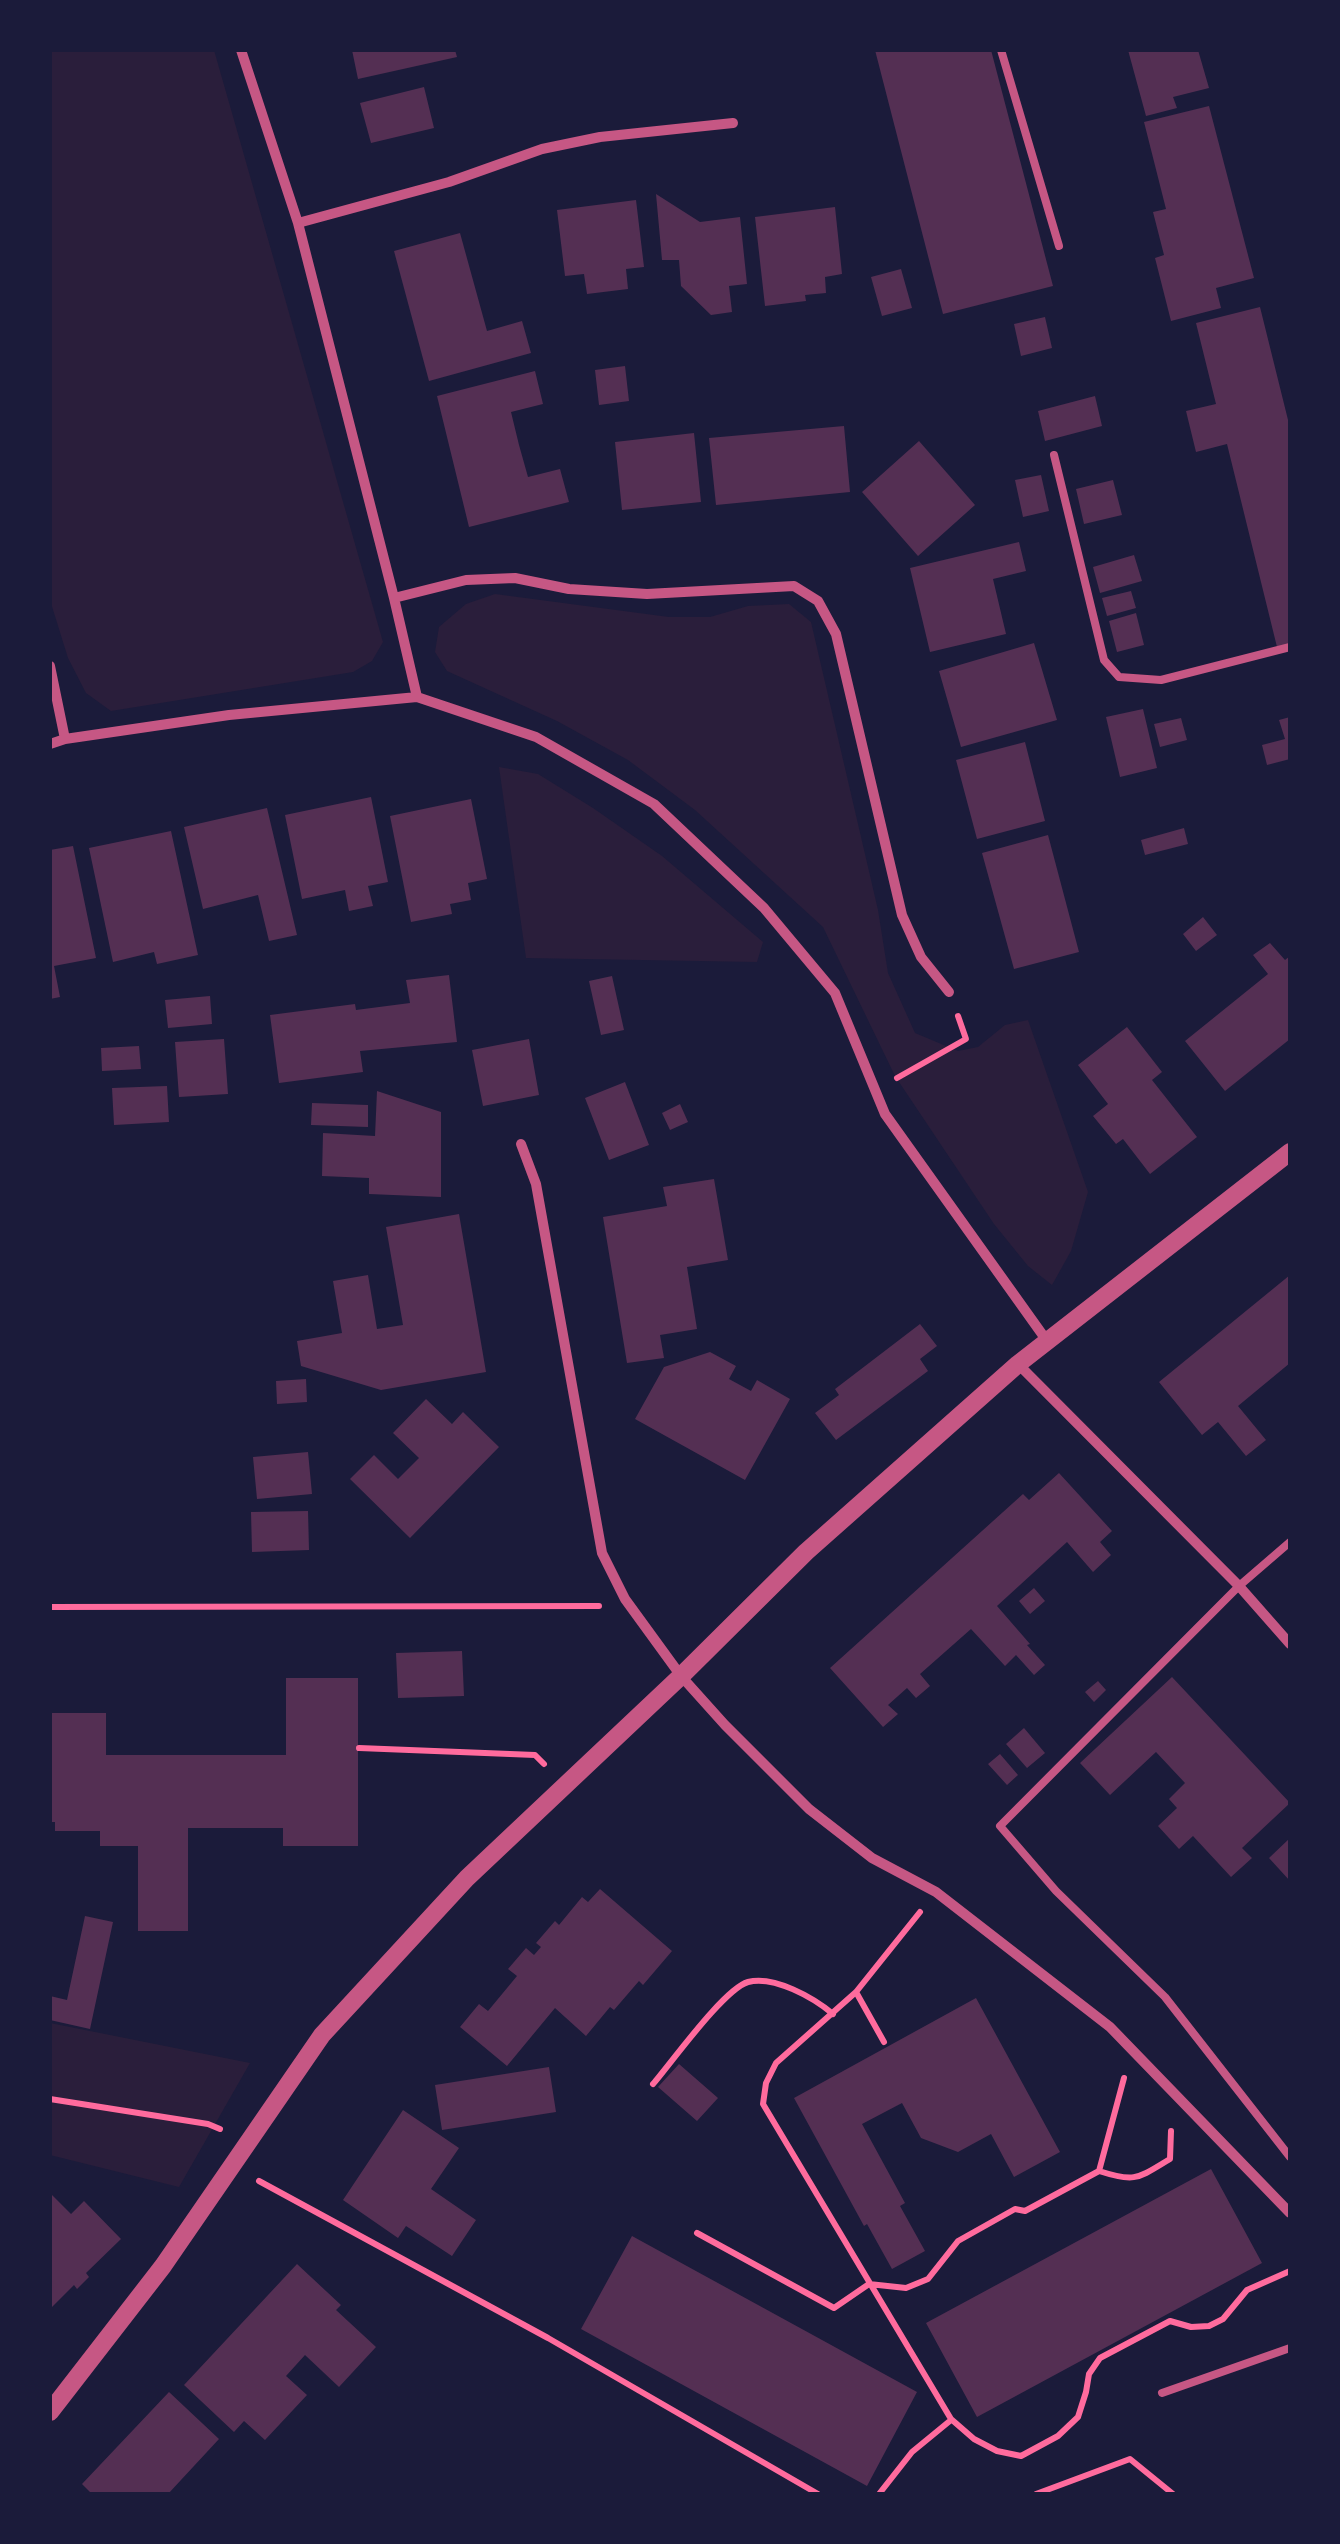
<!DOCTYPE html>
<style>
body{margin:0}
#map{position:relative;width:1340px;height:2544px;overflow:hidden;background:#1b1b3a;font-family:"Noto Serif",serif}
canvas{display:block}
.frame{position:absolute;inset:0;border:52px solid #1b1b3a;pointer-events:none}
</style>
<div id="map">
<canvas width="1340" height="2544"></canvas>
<div class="frame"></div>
</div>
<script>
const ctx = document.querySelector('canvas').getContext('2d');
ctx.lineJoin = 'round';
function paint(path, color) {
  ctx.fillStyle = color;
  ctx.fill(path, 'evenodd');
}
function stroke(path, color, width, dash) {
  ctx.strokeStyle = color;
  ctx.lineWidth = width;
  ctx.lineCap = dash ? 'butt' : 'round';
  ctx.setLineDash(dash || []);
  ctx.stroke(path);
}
paint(new Path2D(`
 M50 50H214L383 642 372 661 353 672 111 711 86 693 68 658 50 600Z
 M495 594 669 617H710L748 606 789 604 811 622 878 910 888 973 915 1033 958 1051 978 1047 1005 1025 1028 1020 1088 1192 1071 1251 1052 1285 1028 1266 994 1224 895 1076 823 927 695 810 628 760 557 721 447 671 435 652 439 627 466 604Z
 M499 767 538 774 593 808 662 856 763 942 757 962 526 958Z
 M50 2023 250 2063 179 2187 50 2155Z`), '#2a1e3b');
paint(new Path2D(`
 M352 50H455L457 57 358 79Z
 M875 50H991L1053 286 943 314Z
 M1128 50H1198L1209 88 1173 97 1177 108 1146 116Z
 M424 87 434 128 371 143 360 103Z
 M1209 106 1254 278 1216 288 1221 308 1171 321 1155 258 1164 255 1153 212 1166 209 1144 122Z
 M656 194 700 222 740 217 747 284 729 286 732 312 711 315 681 286 679 260H662Z
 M636 200 644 267 626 269 628 289 587 294 584 274 565 276 557 210Z
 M835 207 842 274 825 277 826 293 805 295 806 301 765 306 755 217Z
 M460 233 487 331 522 321 531 353 429 381 394 251Z
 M901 269 912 308 882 316 871 277Z
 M1260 307 1290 428V644L1277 647 1227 444 1196 452 1186 411 1216 404 1196 323Z
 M1045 317 1052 348 1021 356 1014 324Z
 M625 366 629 401 599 405 595 370Z
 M535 371 543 404 511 412 519 445 528 477 560 469 569 502 469 527 437 396Z
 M1095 396 1102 426 1045 441 1038 411Z
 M844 426 850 492 716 505 709 438Z
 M694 433 701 502 622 510 615 442Z
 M919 441 975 505 918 556 862 492Z
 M1041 475 1049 511 1023 517 1015 480Z
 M1113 480 1122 515 1084 524 1076 489Z
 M1019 542 1026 571 993 579 1006 634 930 652 910 568Z
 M1134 555 1142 581 1100 593 1093 567Z
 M1131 591 1136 608 1107 616 1102 598Z
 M1136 613 1144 645 1117 652 1109 621Z
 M1034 643 1057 720 961 747 939 671Z
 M1143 709 1157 768 1120 777 1106 717Z
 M1290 717V759L1267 765 1262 745 1285 739 1279 720Z
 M1181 718 1187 740 1160 747 1154 724Z
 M1025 742 1045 821 977 839 956 760Z
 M371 797 388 882 368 886 373 906 349 911 345 890 302 899 285 815Z
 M471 799 487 879 468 883 471 900 450 904 452 914 411 922 390 816Z
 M267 808 297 935 269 941 258 895 203 909 184 827Z
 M1184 828 1188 844 1145 855 1141 840Z
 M171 831 198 955 157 964 154 952 113 962 89 848Z
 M1048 835 1079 952 1014 969 982 853Z
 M73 846 96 958 54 966 60 997 50 999V850Z
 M1203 917 1217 935 1196 951 1183 934Z
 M1270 943 1285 960 1290 956V1039L1225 1091 1185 1041 1268 974 1253 955Z
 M449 975 457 1042 360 1051 363 1072 279 1083 270 1015 355 1004 356 1010 410 1003 406 980Z
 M612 976 624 1030 601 1035 589 981Z
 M210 996 212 1024 168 1028 165 1000Z
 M1127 1027 1162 1072 1152 1080 1197 1137 1150 1174 1123 1139 1116 1144 1093 1116 1108 1104 1078 1065Z
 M224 1039 228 1094 179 1097 175 1042Z
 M529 1039 539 1095 483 1106 472 1050Z
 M139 1046 141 1069 102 1071 101 1048Z
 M625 1082 649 1145 609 1160 585 1098Z
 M167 1086 169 1122 114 1125 112 1088Z
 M377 1091 441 1112V1197L369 1194V1178L322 1176 323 1133 375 1136Z
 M312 1103 368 1105V1127L311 1125Z
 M680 1104 688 1122 670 1130 662 1113Z
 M714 1179 728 1260 687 1267 697 1329 660 1335 664 1358 627 1363 603 1217 667 1206 663 1187Z
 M459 1214 486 1372 381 1390 301 1366 297 1341 342 1333 333 1281 368 1275 377 1329 403 1325 386 1227Z
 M1290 1275V1363L1238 1406 1266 1440 1246 1456 1218 1422 1202 1435 1159 1382Z
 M920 1324 937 1346 920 1359 928 1371 836 1440 815 1413 839 1395 835 1389Z
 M710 1352 736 1366 729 1379 751 1391 757 1380 790 1399 745 1480 635 1419 664 1367Z
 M306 1379 307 1402 277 1404 276 1381Z
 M426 1399 452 1424 463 1412 499 1447 410 1538 350 1479 374 1455 398 1479 419 1458 393 1433Z
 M308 1452 312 1494 257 1499 253 1457Z
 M1059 1473 1112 1531 1100 1542 1111 1555 1093 1572 1067 1542 997 1606 1030 1644 1027 1645 1045 1665 1034 1675 1016 1655 1005 1666 971 1629 920 1674 930 1686 916 1698 907 1688 888 1705 898 1714 883 1727 830 1668 1023 1494 1029 1500Z
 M308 1511 309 1550 252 1552 251 1512Z
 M1034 1588 1045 1601 1030 1614 1019 1601Z
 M462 1651 464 1696 398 1698 396 1653Z
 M1172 1677 1290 1803 1242 1848 1252 1858 1231 1877 1193 1836 1179 1849 1158 1826 1177 1808 1169 1799 1185 1783 1156 1752 1110 1795 1080 1763Z
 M286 1678H358V1846H283V1828H188V1931H138V1846H100V1831H55V1822H50V1713H106V1755H286Z
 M1098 1681 1106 1690 1094 1702 1085 1692Z
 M1024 1728 1045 1753 1027 1768 1006 1744Z
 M1000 1754 1018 1775 1007 1785 988 1764Z
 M1290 1838V1881L1269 1858Z
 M600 1889 672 1951 643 1985 639 1981 614 2010 610 2007 586 2036 555 2008 507 2066 460 2027 479 2004 488 2011 517 1976 508 1969 526 1948 534 1955 541 1947 536 1943 555 1921 559 1925 582 1897 588 1902Z
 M85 1916 113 1922 90 2029 50 2020V1996L67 2000Z
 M976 1998 1060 2152 1014 2177 991 2134 958 2152 921 2138 902 2103 862 2124 905 2203 900 2206 925 2251 892 2269 867 2224 864 2226 794 2098Z
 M679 2064 718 2098 697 2121 658 2087Z
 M549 2067 556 2112 442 2130 435 2085Z
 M403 2110 459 2148 431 2189 476 2220 452 2256 406 2226 398 2238 343 2200Z
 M1211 2169 1262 2263 977 2417 926 2323Z
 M50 2193 71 2214 84 2201 121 2239 86 2273 89 2277 77 2289 74 2285 50 2309Z
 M632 2236 917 2392 867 2486 581 2329Z
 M297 2264 341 2305 336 2310 376 2347 339 2387 305 2355 286 2376 307 2395 265 2440 244 2421 234 2432 184 2385Z
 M169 2392 219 2439 168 2494H92L82 2484Z`), '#542f53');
stroke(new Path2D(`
 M897 1078 966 1039 958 1016
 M50 1607 599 1606
 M359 1748 535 1755 544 1764
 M920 1912 856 1992 776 2063 766 2083 763 2104 951 2419 974 2439 997 2451 1021 2456 1058 2436 1078 2417 1086 2392 1089 2374 1100 2358 1170 2321 1191 2327 1209 2326 1223 2319 1247 2290 1290 2271
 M856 1992 884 2042
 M653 2084C672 2062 724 1989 748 1982 774 1975 814 1998 833 2014
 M50 2099 208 2124 220 2129
 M1099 2171C1136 2183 1138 2178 1170 2159L1171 2131
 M259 2181 548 2338 818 2494
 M697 2233 834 2308 869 2284 906 2288 928 2279 958 2241 1015 2209 1025 2211 1099 2171 1124 2078
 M879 2494 912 2452 951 2420
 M1036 2494 1130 2459 1173 2494`), '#ff6b9d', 6);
stroke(new Path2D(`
 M1001 50 1059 246
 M1054 455 1104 660 1119 677 1161 680 1290 647
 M1290 1542 1239 1586 1000 1826 1056 1891 1165 1997 1290 2157
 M1162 2393 1290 2348`), '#c65784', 8);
stroke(new Path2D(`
 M241 50 298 223 394 598 417 697
 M298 223 449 182 542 149 600 137 733 123
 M394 598 466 580 515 578 569 589 647 594 794 586 818 601 836 634 902 915 921 957 949 992
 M50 666 65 739
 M50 744 65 739 229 715 417 697 536 737 654 804 764 908 835 993 885 1114 1047 1341
 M521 1144 536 1184 602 1553 625 1599 681 1676 725 1725 809 1809 872 1858 936 1892 1110 2027 1290 2213
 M1018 1364 1239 1586 1290 1644`), '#c65784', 10);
stroke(new Path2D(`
 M50 2412 163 2266 322 2035 467 1878 681 1676 806 1552 1018 1364 1290 1152`), '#c65784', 18);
</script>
